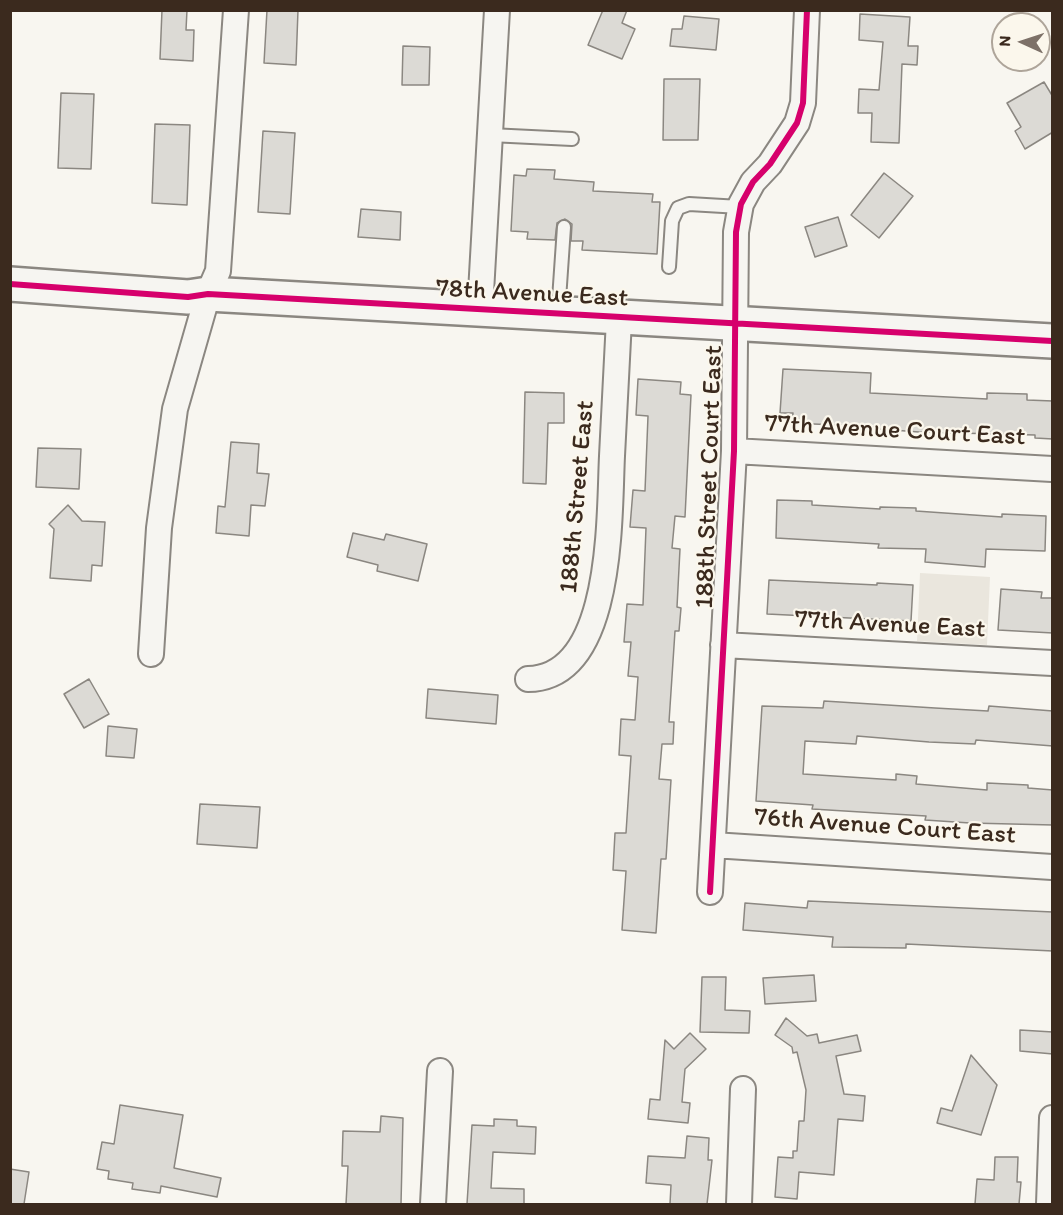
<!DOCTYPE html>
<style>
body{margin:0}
#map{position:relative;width:1063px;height:1215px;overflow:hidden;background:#f8f6f0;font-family:Itim,sans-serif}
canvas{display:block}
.frame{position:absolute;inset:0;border:12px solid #3b2a1e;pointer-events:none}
.north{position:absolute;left:991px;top:12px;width:60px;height:60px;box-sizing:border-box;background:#fbf7ec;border:2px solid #aea59a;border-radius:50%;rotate:273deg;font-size:16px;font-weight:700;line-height:24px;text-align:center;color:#3b2a1e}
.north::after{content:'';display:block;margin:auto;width:21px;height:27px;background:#7d7168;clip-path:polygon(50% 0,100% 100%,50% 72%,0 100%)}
</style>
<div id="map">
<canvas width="1063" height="1215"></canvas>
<div class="frame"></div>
<div class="north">N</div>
</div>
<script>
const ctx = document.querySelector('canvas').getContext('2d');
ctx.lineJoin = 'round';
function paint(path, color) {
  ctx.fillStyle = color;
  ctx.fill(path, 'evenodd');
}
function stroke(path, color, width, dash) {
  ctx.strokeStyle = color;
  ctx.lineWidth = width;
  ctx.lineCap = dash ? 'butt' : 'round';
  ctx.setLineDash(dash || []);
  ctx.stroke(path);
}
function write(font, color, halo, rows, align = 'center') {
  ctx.font = font + ' Itim,sans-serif';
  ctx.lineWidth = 4.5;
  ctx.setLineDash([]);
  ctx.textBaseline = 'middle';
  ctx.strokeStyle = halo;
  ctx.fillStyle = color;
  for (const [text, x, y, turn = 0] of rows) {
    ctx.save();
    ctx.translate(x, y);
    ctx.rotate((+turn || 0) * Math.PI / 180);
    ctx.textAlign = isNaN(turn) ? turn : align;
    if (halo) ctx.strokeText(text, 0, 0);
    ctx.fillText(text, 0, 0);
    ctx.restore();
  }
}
paint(new Path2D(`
 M920 573 990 577 987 645 917 641Z`), '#eae6dd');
const building = new Path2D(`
 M162 10H187L186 30H194L193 61 160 59Z
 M267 10H298L296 65 264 63Z
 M603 10H627L622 23 635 29 622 59 588 45Z
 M860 14 910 17 908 46H918L917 65 902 64 899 143 871 142 872 113H858L859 89 879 90 883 42 859 40Z
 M684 16 719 19 716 50 670 46 672 29H682Z
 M403 46 430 47 429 85H402Z
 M664 79H700L698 140H663Z
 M1044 82 1053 97V132L1025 149 1015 131 1021 127 1007 103Z
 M61 93 94 94 91 169 58 168Z
 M155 124 190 125 187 205 152 203Z
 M263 131 295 133 290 214 258 212Z
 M527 169 555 170 554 179 594 182 593 191 653 194 652 202H660L657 254 582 250 583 241H571L572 224 565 219 557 223 555 240 527 239 528 232 511 231 514 175 526 176Z
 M884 173 913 196 879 238 851 215Z
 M361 209 401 212 400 240 358 237Z
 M838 217 847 246 815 257 805 227Z
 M783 369 871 373 870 393 987 399V393L1027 394V400L1053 401V439L1035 438V435L919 432 879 429V427L792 423 793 413H780Z
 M638 379 681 382 680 394 691 395 685 517 675 516 672 548 680 549 677 607 681 608 679 631H675L669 722H674L673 744H662L659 779 671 780 666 859H661L656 933 622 930 626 871 613 870 615 833H626L631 756 619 755 621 719 635 720 638 677 628 676 631 642H624L627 604 643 605 646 528 630 527 633 490 645 491 648 416 636 415Z
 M525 392 564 393V423H548L546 484 523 483Z
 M231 442 259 444 257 473 269 474 265 506 251 505 249 536 216 533 218 506 225 507Z
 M38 448 81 449 79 489 36 487Z
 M777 500 812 501V505L880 509V507L916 508V511L1002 517V514L1046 516 1045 551 986 549 985 567 925 562 926 549 878 548 879 544 776 538Z
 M68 505 82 521 105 522 102 566 92 565 91 581 50 578 54 529 49 524Z
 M353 533 384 540 386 534 427 544 418 581 377 571 378 565 347 557Z
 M769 580 877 585V583L913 585 911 621 767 614Z
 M1001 589 1042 592 1041 598H1053V633L998 630Z
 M89 679 109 714 84 728 64 694Z
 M428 689 498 695 496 724 426 718Z
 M824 701 935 708 988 711 989 706 1053 711V746L976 740 975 744 929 742 857 736 856 744 805 741 803 774 896 780V774L917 776 916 784 987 790V783L1028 785V788L1053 790V825L970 823 925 820 926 816 812 809 813 805 756 801 762 706 823 708Z
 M108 726 137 729 134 758 106 756Z
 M200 804 260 807 257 848 197 844Z
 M808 901 1053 912V951L906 944V948L832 947 833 937 743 930 745 903 807 908Z
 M814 975 816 1001 765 1004 763 978Z
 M702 977H726L725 1010 750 1011 749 1033 700 1032Z
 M786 1018 807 1036 817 1034 819 1043 857 1035 861 1051 836 1056 844 1094 865 1096 863 1121 838 1119 834 1175 799 1172 797 1199 775 1197 778 1157 793 1158V1151H797L799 1121H804L806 1090 797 1052 793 1053 792 1047 775 1035Z
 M1020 1030 1053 1032V1054L1020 1051Z
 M690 1033 706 1049 685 1069 682 1102 690 1103 688 1123 648 1119 650 1099 660 1100 665 1040 674 1049Z
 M971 1055 997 1085 981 1135 937 1123 941 1108 952 1111Z
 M120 1105 183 1115 174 1168 221 1178 217 1197 161 1186 160 1193 132 1189 133 1183 108 1179 109 1171 97 1169 102 1142 114 1144Z
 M381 1116 403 1118 401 1204H346L348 1166H342L343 1131 380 1132Z
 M494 1119 517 1120V1126L536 1127 535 1154 493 1152 491 1188 524 1189V1204H467L472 1125 494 1126Z
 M687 1136 709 1138 708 1160H712L707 1204H670L671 1185 646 1183 648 1156 685 1158Z
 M995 1157H1018L1017 1182H1021L1019 1204H975L977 1179 994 1180Z
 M10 1169 29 1172 24 1204H10Z`);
paint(building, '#dcdad5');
stroke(building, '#8b8781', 1.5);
const lane = new Path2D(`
 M490 135 572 139
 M669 267 672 221 678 208 689 204 740 207
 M558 314 564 227`);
const street = new Path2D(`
 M480 310 497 10
 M734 451 1052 469
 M723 645 1052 663
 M151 654 159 528 175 409 208 294 218 271 236 10
 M528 679C614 678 609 516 612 456 614 411 617 365 619 319
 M713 845 1052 867
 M710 892 734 451 736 232 741 204 753 182 770 164 797 123 803 103 807 10
 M433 1204 440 1071
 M739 1204 743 1089
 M1049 1204 1052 1118`);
const secondary = new Path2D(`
 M10 284 188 297 208 294C490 311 771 327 1052 341`);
stroke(lane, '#8b8781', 16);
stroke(street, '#8b8781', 28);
stroke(secondary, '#8b8781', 38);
stroke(lane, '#f6f5f1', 12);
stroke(street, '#f6f5f1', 24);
stroke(secondary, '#f6f5f1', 33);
stroke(new Path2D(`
 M10 284 188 297 208 294C490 311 771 327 1052 341
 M710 892 734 451 736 232 741 204 753 182 770 164 797 123 803 103 807 10`), '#d6006c', 6);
write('26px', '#3b2a1e', '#fbf7ec', [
 ["78th Avenue East",532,294,3],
 ["77th Avenue Court East",895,431,3],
 ["188th Street Court East",710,477,-88],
 ["188th Street East",578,497,-85],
 ["77th Avenue East",890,625,3],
 ["76th Avenue Court East",885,827,4]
]);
</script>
